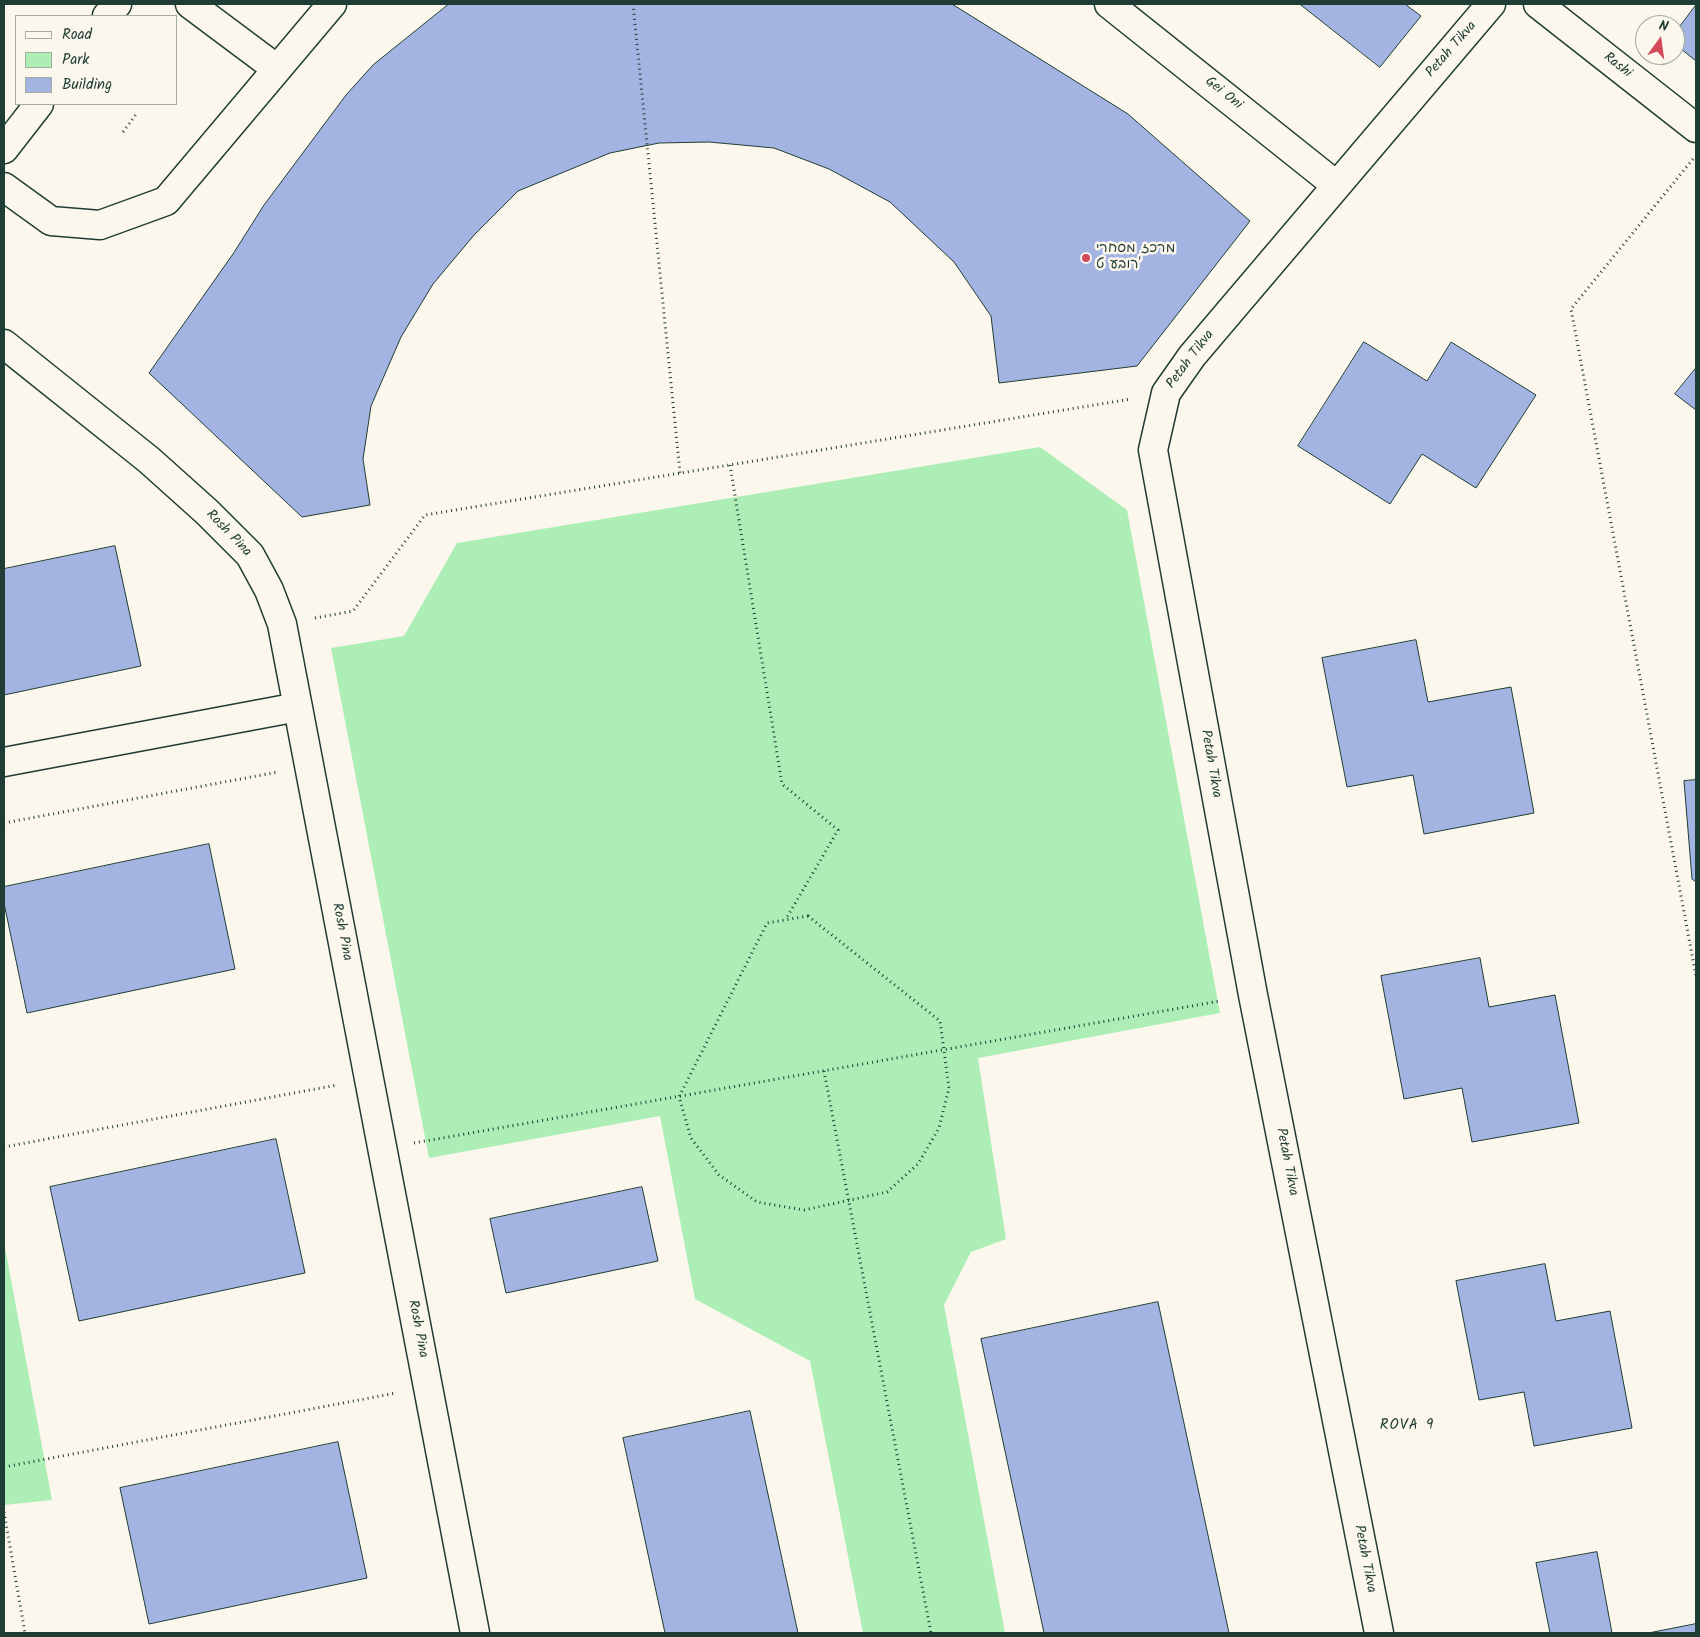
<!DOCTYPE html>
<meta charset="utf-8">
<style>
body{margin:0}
#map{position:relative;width:1700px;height:1637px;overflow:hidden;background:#fbf7ec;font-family:Kalam,sans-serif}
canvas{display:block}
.frame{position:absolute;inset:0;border:5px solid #1f3d34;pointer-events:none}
.legend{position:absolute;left:15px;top:15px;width:162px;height:90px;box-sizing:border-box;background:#fbf7ec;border:1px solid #a3ada2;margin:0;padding:6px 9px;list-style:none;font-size:15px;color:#1f3d34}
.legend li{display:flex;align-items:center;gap:10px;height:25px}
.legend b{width:25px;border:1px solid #a3ada2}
.north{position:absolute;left:1635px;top:15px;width:50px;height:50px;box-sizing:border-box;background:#fbf7ec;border:1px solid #a3ada2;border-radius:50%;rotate:14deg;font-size:14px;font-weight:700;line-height:20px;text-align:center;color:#1f3d34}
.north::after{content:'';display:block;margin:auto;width:18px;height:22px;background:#d1495b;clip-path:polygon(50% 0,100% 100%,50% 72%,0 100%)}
</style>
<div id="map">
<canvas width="1700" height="1637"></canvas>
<div class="frame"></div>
<ul class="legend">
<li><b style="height:6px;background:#fbf7ec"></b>Road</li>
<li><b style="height:14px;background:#adeeb6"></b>Park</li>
<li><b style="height:14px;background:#a3b4e3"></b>Building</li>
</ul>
<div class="north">N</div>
</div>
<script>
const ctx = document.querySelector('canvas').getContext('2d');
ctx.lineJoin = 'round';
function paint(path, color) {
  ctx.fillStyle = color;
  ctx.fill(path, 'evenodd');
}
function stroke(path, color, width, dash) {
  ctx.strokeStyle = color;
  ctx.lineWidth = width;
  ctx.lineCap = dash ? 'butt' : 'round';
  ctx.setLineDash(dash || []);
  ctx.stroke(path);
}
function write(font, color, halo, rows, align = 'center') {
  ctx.font = font + ' Kalam,"Playpen Sans Hebrew",sans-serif';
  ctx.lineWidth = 5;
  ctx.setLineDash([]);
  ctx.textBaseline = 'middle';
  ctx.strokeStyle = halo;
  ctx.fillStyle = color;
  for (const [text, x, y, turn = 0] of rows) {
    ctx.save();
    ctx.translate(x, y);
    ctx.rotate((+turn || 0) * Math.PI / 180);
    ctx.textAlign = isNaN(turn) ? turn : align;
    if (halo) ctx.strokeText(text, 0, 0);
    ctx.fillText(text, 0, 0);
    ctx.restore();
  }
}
paint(new Path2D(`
 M1040 447 1127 510 1220 1013 978 1058 1006 1239 971 1252 944 1305 1005 1633H863L810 1361 695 1299 660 1116 429 1158 331 648 404 636 457 543Z
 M4 1242 52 1500 4 1505Z`), '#adeeb6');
const building = new Path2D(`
 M449 4H952L1128 114 1250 221 1137 366 999 383 991 316 954 262 890 202 829 169 774 148 709 142 659 143 610 153 518 191 475 234 433 284 401 337 371 406 363 459 370 505 302 517 149 373 233 254 264 205 346 95 373 65Z
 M1300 4H1405L1421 16 1380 67Z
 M1696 5V61L1675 44V33Z
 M1364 342 1427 381 1451 342 1536 395 1476 488 1422 454 1390 504 1298 446Z
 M1696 368V410L1675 394Z
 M115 546 141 666 4 695V569Z
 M1416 640 1428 702 1511 687 1534 813 1424 834 1413 775 1347 787 1322 658Z
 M1696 780V882L1692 879 1684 781Z
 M209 844 235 969 27 1013 4 903V887Z
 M1480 958 1489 1007 1555 995 1579 1123 1472 1142 1462 1088 1404 1099 1381 976Z
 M276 1139 305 1273 79 1321 50 1187Z
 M642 1187 658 1261 506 1293 490 1219Z
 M1545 1264 1556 1321 1610 1311 1632 1428 1534 1446 1524 1392 1479 1400 1456 1281Z
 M1158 1302 1229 1633H1044L981 1339Z
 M750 1411 798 1633H665L623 1438Z
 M338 1442 367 1578 149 1624 120 1488Z
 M1597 1552 1612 1633H1550L1536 1563Z
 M1696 1624V1633H1645H1648Z`);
paint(building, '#a3b4e3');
stroke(building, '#1f3d34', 1);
const minor = new Path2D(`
 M190 4 277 69
 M1109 4 1336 185
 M1538 4 1696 128
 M107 16 117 4
 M4 149 39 104
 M4 187 51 221 100 225 166 201 332 4
 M4 344 149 460 207 512 250 555 269 590 282 624 475 1633
 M4 762 298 707
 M1379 1633 1253 995 1153 450 1166 393 1192 356 1491 4`);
stroke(minor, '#1f3d34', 31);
stroke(new Path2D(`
 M633 4 680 473
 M123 132 137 113
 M1693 159 1571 309 1696 976
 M730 465 782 784 838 830 786 919
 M315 618 353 611 425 515 1131 399
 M4 823 278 772
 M808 916 940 1021 949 1088 939 1128 918 1164 887 1192 804 1210 757 1202 719 1175 691 1138 679 1097 767 923Z
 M824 1071 931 1633
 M414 1143 1220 1001
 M4 1147 337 1085
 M4 1467 396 1393
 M4 1512 25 1633`), '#1f3d34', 3, [1, 4]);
stroke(minor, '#fbf7ec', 28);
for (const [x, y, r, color] of [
 [1086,258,5,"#d1495b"]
]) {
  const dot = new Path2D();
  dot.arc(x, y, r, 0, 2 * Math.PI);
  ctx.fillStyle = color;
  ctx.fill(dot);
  stroke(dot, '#fbf7ec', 2);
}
write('14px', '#1f3d34', '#fbf7ec', [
 ["Petah Tikva",1452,50,-49],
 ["Rashi",1617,66,38],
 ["Gei Oni",1223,94,39],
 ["Petah Tikva",1191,360,-53],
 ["Rosh Pina",228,534,46],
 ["Petah Tikva",1210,764,80],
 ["Rosh Pina",341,932,79],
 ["Petah Tikva",1286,1162,79],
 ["Rosh Pina",417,1329,79],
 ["Petah Tikva",1364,1559,79]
]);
write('14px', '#1f3d34', '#fbf7ec', [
 ["מרכז מסחרי",1096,250],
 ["רובע ט'",1096,266]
], 'left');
ctx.letterSpacing = '1px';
write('15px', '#1f3d34', '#fbf7ec', [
 ["ROVA 9",1407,1426]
]);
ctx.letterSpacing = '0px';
</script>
